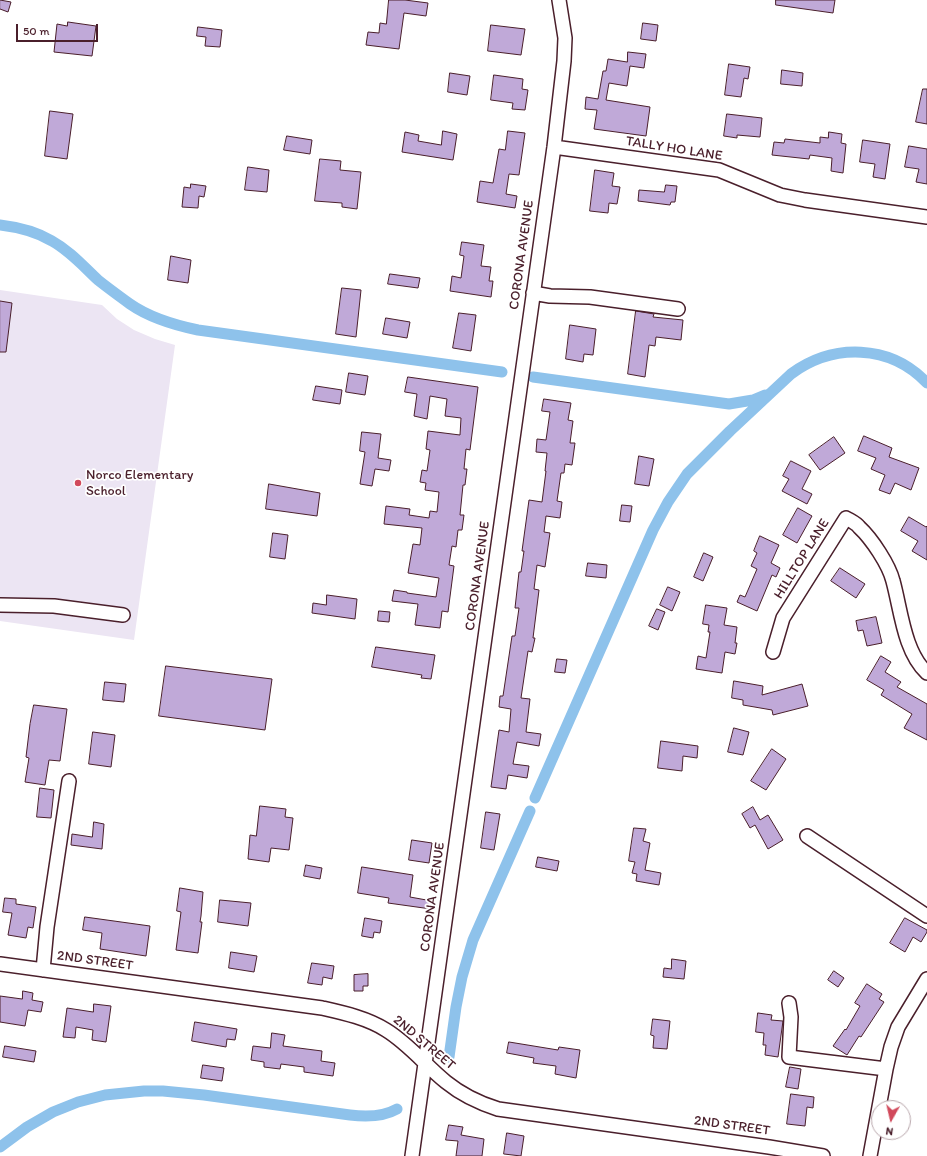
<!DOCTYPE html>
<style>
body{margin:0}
#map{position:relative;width:927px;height:1156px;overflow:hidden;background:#fff;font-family:Itim,sans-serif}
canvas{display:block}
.north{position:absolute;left:871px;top:1100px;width:40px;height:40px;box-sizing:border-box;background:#fff;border:1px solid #b7a5aa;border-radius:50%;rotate:188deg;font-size:11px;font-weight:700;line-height:16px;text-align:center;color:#4a1f2b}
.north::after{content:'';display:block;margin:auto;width:14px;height:18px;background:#d1495b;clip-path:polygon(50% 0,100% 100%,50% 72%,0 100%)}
.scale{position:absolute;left:16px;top:24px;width:82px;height:18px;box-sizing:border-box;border:2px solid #4a1f2b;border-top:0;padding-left:5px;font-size:12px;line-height:14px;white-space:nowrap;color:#4a1f2b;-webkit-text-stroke:3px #fff;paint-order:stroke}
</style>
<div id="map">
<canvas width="927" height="1156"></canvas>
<div class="north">N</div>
<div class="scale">50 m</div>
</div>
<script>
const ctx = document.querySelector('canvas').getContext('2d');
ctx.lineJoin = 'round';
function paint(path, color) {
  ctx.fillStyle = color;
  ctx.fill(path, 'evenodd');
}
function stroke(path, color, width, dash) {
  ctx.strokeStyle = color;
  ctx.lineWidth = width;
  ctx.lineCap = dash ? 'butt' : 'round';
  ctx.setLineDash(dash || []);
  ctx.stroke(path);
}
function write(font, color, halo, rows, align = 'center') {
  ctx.font = font + ' Itim,sans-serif';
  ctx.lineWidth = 3.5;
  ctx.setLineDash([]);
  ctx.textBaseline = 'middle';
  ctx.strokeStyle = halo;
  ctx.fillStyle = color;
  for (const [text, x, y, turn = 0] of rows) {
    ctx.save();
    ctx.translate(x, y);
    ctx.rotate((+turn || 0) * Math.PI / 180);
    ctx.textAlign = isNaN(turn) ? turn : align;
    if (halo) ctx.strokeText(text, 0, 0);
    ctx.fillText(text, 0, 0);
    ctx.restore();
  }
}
paint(new Path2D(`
 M0 290 102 305 117 319 134 330 155 339 175 345 134 640 0 621Z`), '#ece5f3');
stroke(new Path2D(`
 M0 225C17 227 37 232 52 241 70 251 83 266 98 280 108 288 119 296 130 304 150 318 174 325 198 330L502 372
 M533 377 729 404 753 400 765 395
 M535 798 653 530 668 502 687 474 730 431 791 374C833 343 890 344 927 383
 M449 1057 456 1007 462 977 473 940 530 811
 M0 1147 27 1127 53 1112 78 1102 105 1095 144 1091H163L204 1095 350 1115C366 1117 383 1117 397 1109`), '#8ec2eb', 11);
const building = new Path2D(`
 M0 0 11 2 8 12 0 9Z
 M389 0H405L428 3 426 16 404 13 399 49 366 45 368 32 379 33 380 23 386 24Z
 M776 0H835L833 13 776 5Z
 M68 22 96 26 92 56 54 52 57 24 67 26Z
 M643 23 658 25 656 41 641 39Z
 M491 25 525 29 521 55 488 51Z
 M198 27 222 30 220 47 205 46 206 37 197 36Z
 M628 52 646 54 644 68 630 66 627 86 609 83 606 100 650 107 646 136 594 129 597 110 585 109 586 97 598 99 603 71H606L608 59 627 62Z
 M729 64 750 67 748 79 744 78 741 97 725 95Z
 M782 70 803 73 802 86 781 84Z
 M450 73 470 76 467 95 448 92Z
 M494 75 523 79 522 89 528 90 525 110 512 109 513 103 491 100Z
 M923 89H927V124L916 122Z
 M50 111 73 114 67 159 45 156Z
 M727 114 762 118 760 137 737 135V138L724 136Z
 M443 131 457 134 453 160 402 152 405 132 419 135 418 141 441 145Z
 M508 131 525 133 519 175 509 174 506 194 517 196 515 208 477 202 480 181 493 183 499 149 505 150Z
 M829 132 842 134 841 143 846 144 843 173 831 171 832 158 810 155 809 159 772 155 774 142 784 143 785 139 820 143V137L828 138Z
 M287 136 312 140 310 154 284 150Z
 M863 140 890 144 885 179 873 177 875 164 860 162Z
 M909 146 927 149V184L916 182 919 169 905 167Z
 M320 159 341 161 340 170 361 172 357 209 342 207V203L315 201Z
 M248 167 269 170 267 192 245 190Z
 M595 170 614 173 612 186 620 187 617 204 609 203 608 213 590 211Z
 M191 184 206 186 204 197 199 196 198 208 182 207 184 187 190 188Z
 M666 185 677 186 675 202H671L670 205 638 201 639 190 664 192Z
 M462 242 484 245 481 266 491 267 489 281H493L491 297 450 291 452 276 461 278 464 256 460 255Z
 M171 256 191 260 188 283 168 280Z
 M390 274 420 278 418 288 388 284Z
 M342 288 361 290 356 337 336 334Z
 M0 301 12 303 6 352H0Z
 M636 311 654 314 653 317 683 320 681 340 656 337 655 346 649 345 645 377 628 374Z
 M459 313 476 315 471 351 453 348Z
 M386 318 410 322 407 338 383 334Z
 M570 325 596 329 593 355 584 354 583 362 566 359Z
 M349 373 368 376 365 395 346 392Z
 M408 377 478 387 470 450 466 449 464 469H467L465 485H463L460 515H464L462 530H458L456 547 452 546 449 565 454 566 448 612 442 611 440 628 415 625 418 604 392 601 394 590 407 592V593L436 597 439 578 408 573 413 544 420 545 422 528 384 524 386 506 410 509 409 515 429 518 430 511 437 512 439 492 425 490 426 483 420 482 422 470 427 471 430 450 426 449 428 431 460 435 461 418 445 416 447 399 430 396 427 419 414 416 417 394 405 392Z
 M316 386 342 390 340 404 313 400Z
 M544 399 571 403 568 420 573 421 570 443H575L572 465 565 464 564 473H561L557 501 562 502 560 518 546 516 544 532 550 533 545 567 537 565 534 589 539 590 533 638H535L532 652 528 651 521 698 530 699 526 732 541 734 539 746 517 742 513 764 529 766 527 778 508 775 506 789 491 787 499 730 509 732 511 709 499 707 500 696H503L512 636H515L519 608H515L519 572H521L524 551H522L529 500 542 502 546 471H545L547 453 536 452 537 439 546 440 550 412 542 411Z
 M362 432 381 434 378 458 391 460 389 471 375 469 372 486 360 484 365 452 360 451Z
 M864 436 892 448 889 457 919 468 911 490 895 483 890 494 879 490 885 475 871 469 876 458 858 451Z
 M834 437 845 453 820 470 809 455Z
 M639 456 654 459 649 486 635 484Z
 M791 461 811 471 802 489 812 494 807 504 782 491 789 479 783 476Z
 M269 484 320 493 317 516 266 509Z
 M622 505 632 506 630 522 620 521Z
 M798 508 812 516 797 543 783 535Z
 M909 517 926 527 927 526V560L912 551 918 541 901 531Z
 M273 533 288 535 285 559 270 557Z
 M760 536 779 545 771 563 780 568 776 577 772 575 757 611 737 602 740 595 745 597 757 569 751 566 757 553 754 551Z
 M704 553 713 557 703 581 694 577Z
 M588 563 607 565 606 578 586 576Z
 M840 568 865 584 856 598 831 581Z
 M668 587 680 592 672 611 660 605Z
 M327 595 357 599 355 619 312 613 313 603 326 605Z
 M706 605 727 608 724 625 737 627 735 643H737L735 654 725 652 722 673 696 669 698 656 706 658 710 632H708L709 625 703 624Z
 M657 609 665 612 658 630 649 626Z
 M379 611 390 612 389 622 378 621Z
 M876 617 882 643 867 646 863 630 858 631 856 621Z
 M376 647 435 655 431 679 421 678 422 675 372 667Z
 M881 656 891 662 885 672 901 682 897 687 927 704V740L904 728 912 714 881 695 884 690 867 680Z
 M557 659 567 660 565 673 555 672Z
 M166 666 272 679 265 730 159 716Z
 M734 681 763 686 762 695 802 684 808 706 773 715 772 710 743 705V700L732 698Z
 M105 682 126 684 124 702 103 700Z
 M34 705 67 709 60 761 49 760 45 785 25 782 29 758 26 757 30 724Z
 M734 728 749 732 743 755 728 752Z
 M93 732 115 735 111 767 89 764Z
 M661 741 698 746 697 758 683 756 682 771 658 768Z
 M772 749 786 759 766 790 751 781Z
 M40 788 54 790 51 818 37 817Z
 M260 806 286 809 285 817 293 818 289 850 271 848 269 862 248 859 250 835 256 836Z
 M753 807 760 820 768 815 783 840 768 849 755 825 750 828 742 814Z
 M486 812 500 814 494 850 481 848Z
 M94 822 104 824 102 849 71 845 72 834 92 837Z
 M634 828 646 829 643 841 650 843 645 870 661 873 659 885 636 881 637 874 632 873 635 862 629 861Z
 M412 840 432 843 429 863 409 860Z
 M538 857 559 861 557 871 536 867Z
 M306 865 322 868 320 879 304 876Z
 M362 867 413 875 410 897 432 901 431 909 388 903 389 898 358 893Z
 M180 888 203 892 201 916 200 922H202L198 953 176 950 181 912 177 911Z
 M5 898 16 899V904L36 907 33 928 28 927 26 938 8 935 12 913 3 912Z
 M220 900 251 903 248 926 218 922Z
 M85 917 150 926 146 956 100 949 102 933 83 930Z
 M365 918 382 921 380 933 374 932 373 938 362 936Z
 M905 918 927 930V932L921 942 913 937 905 952 890 943Z
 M231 952 257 956 254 972 229 968Z
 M672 959 686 961 684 979 663 977 664 968 671 969Z
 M312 963 334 966 332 979 323 977 322 985 308 983Z
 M834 971 844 978 838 987 828 980Z
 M368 974V986H363V991H354V975Z
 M867 984 882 994 879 999 884 1002 861 1037 859 1036 847 1055 833 1046 845 1029 846 1030 860 1006 855 1003Z
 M23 991 33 993 32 1000 43 1002 41 1012 28 1010 25 1026 0 1022V996L22 999Z
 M94 1004 111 1006 106 1042 92 1040 93 1030 76 1027 75 1038 63 1037 67 1008 93 1012Z
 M758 1013 772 1015 771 1020 783 1021 778 1057 765 1055 766 1045H763L764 1033 756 1032Z
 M653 1019 670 1021 667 1049 653 1048 654 1036 651 1035Z
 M195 1022 237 1029 235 1040 227 1039 226 1047 192 1041Z
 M272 1033 285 1035 283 1046 322 1051 321 1061 335 1063 333 1076 304 1072V1067L281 1064 280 1069 264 1067V1062L251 1060 253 1046 270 1048Z
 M509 1042 558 1050 559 1047 580 1050 576 1078 555 1074 556 1066 533 1063 534 1058 507 1053Z
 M5 1046 36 1051 34 1062 3 1057Z
 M203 1065 224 1068 222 1081 201 1078Z
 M790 1067 801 1069 798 1089 786 1087Z
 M791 1094 814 1097 813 1108 807 1107 805 1126 787 1124Z
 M449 1125 463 1127 461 1135 484 1139 482 1156H456L458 1141 446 1140Z
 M507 1133 524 1136 521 1156 504 1154Z`);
paint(building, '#c0a9d8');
stroke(building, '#4a1f2b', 1);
const minor = new Path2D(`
 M554 147 719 170 780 195 805 200 927 217
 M533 293 550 296 590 297 678 309
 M0 605 54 606 123 615
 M773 652 783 618 846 518C851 521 856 523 859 527 872 539 889 565 893 581 901 610 904 652 927 673
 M807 836 927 916
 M0 964 322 1008C344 1013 367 1018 386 1030 409 1044 426 1066 446 1082 462 1095 479 1103 498 1109L769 1147 823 1156
 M43 970 47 927 69 781
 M789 1003 791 1017 789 1057 886 1069
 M412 1156 554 147 564 61 565 38 559 0
 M870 1156 886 1069 891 1047 898 1027 927 979`);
stroke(minor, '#4a1f2b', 16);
stroke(minor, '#fff', 13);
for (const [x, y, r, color] of [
 [78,483,4,"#d1495b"]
]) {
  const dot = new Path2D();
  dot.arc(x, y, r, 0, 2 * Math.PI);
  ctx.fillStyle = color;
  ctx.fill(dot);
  stroke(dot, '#fff', 1.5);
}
write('14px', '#4a1f2b', '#fff', [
 ["TALLY HO LANE",674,149,9],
 ["CORONA AVENUE",522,255,-82],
 ["HILLTOP LANE",802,559,-58],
 ["CORONA AVENUE",478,576,-82],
 ["CORONA AVENUE",433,897,-82],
 ["2ND STREET",95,961,8],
 ["2ND STREET",424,1043,40],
 ["2ND STREET",732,1126,8]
]);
write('14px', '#4a1f2b', '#fff', [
 ["Norco Elementary",86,475],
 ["School",86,491]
], 'left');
</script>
